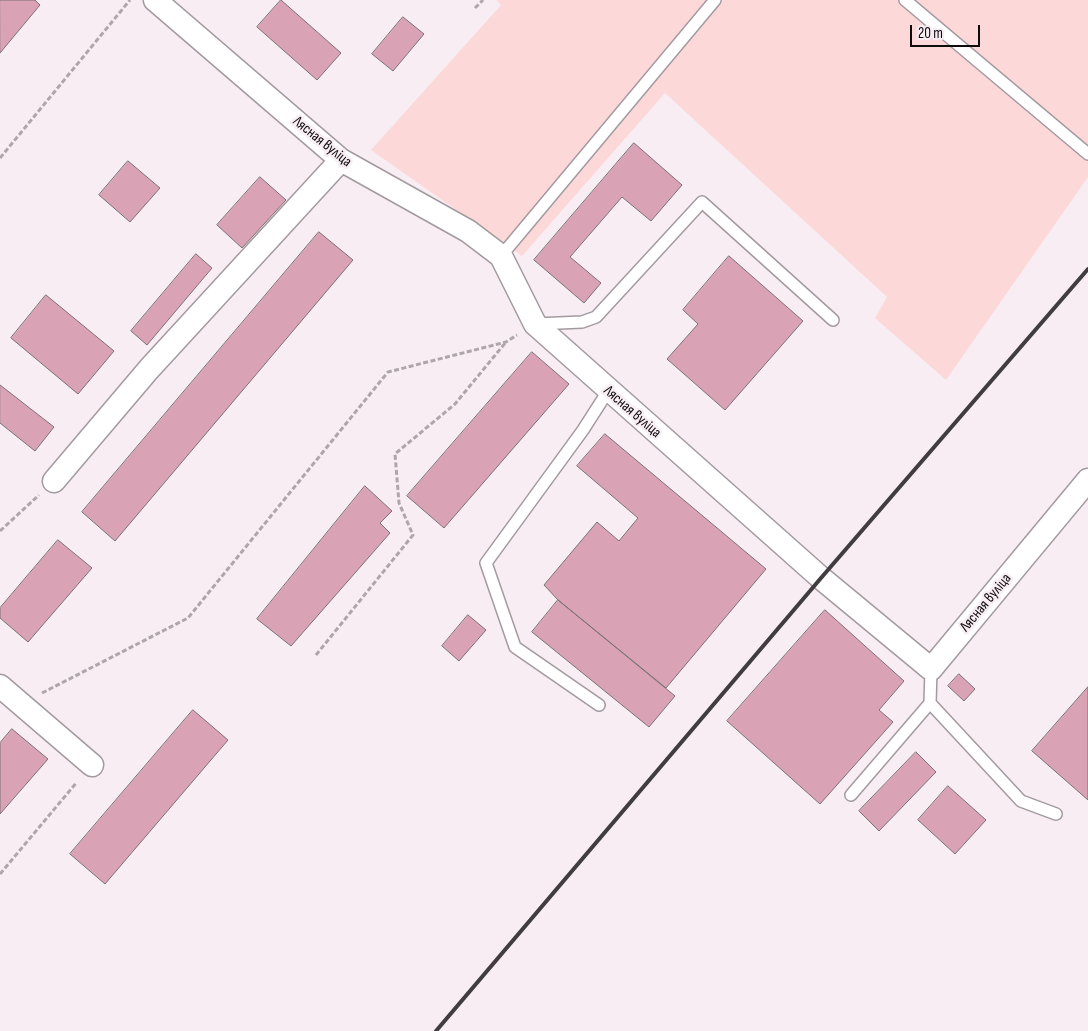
<!DOCTYPE html>
<meta charset="utf-8">
<style>
body{margin:0}
#map{position:relative;width:1088px;height:1031px;overflow:hidden;background:#f7edf3;font-family:"Sofia Sans Condensed",sans-serif}
canvas{display:block}
.scale{position:absolute;left:910px;top:25px;width:70px;height:22px;box-sizing:border-box;border:2px solid #0e0b0d;border-top:0;padding-left:6px;font-size:15px;line-height:18px;white-space:nowrap;color:#0e0b0d;-webkit-text-stroke:4px #f7edf3;paint-order:stroke}
</style>
<div id="map">
<canvas width="1088" height="1031"></canvas>
<div class="scale">20 m</div>
</div>
<script>
const ctx = document.querySelector('canvas').getContext('2d');
ctx.lineJoin = 'round';
function paint(path, color) {
  ctx.fillStyle = color;
  ctx.fill(path, 'evenodd');
}
function stroke(path, color, width, dash) {
  ctx.strokeStyle = color;
  ctx.lineWidth = width;
  ctx.lineCap = dash ? 'butt' : 'round';
  ctx.setLineDash(dash || []);
  ctx.stroke(path);
}
function write(font, color, halo, rows, align = 'center') {
  ctx.font = font + ' "Sofia Sans Condensed",sans-serif';
  ctx.lineWidth = 5;
  ctx.setLineDash([]);
  ctx.textBaseline = 'middle';
  ctx.strokeStyle = halo;
  ctx.fillStyle = color;
  for (const [text, x, y, turn = 0] of rows) {
    ctx.save();
    ctx.translate(x, y);
    ctx.rotate((+turn || 0) * Math.PI / 180);
    ctx.textAlign = isNaN(turn) ? turn : align;
    if (halo) ctx.strokeText(text, 0, 0);
    ctx.fillText(text, 0, 0);
    ctx.restore();
  }
}
paint(new Path2D(`
 M496 0H1088V177L946 380 875 318 887 297 665 93 522 256 371 150 501 5Z`), '#fdd8d9');
const building = new Path2D(`
 M0 0H35L40 5 0 53Z
 M281 0 341 53 317 80 257 27Z
 M403 17 424 34 393 71 372 54Z
 M634 143 682 185 651 221 622 197 570 257 601 283 584 303 534 260Z
 M128 161 160 188 130 222 99 195Z
 M260 177 286 200 242 248 217 225Z
 M319 232 353 260 115 541 82 512Z
 M196 254 212 268 147 345 131 331Z
 M729 256 803 321 725 410 667 359 698 324 683 310Z
 M46 295 114 351 78 394 11 338Z
 M532 352 569 384 444 528 407 496Z
 M0 385 54 427 35 451 0 423Z
 M605 434 766 569 666 688 558 600 544 585 597 522 619 541 638 518 577 466Z
 M365 486 392 511 380 523 390 533 291 646 257 619Z
 M58 540 92 568 28 642 0 618V608Z
 M558 600 675 696 649 727 532 632Z
 M825 610 904 681 879 710 893 722 820 804 727 721Z
 M468 615 486 630 459 661 442 646Z
 M959 674 975 689 964 701 948 686Z
 M1088 687V800L1032 751Z
 M193 710 228 740 105 884 70 854Z
 M12 729 48 759 0 814V743Z
 M916 752 936 772 879 831 859 811Z
 M948 786 986 820 955 854 918 820Z`);
paint(building, '#daa3b5');
stroke(building, '#7b7174', 1);
const lane = new Path2D(`
 M905 0 1088 154
 M501 256 715 0
 M536 324 582 322 596 317 702 202 833 320
 M930 703 1021 801 1056 814
 M599 705 515 647 486 563 583 430 608 391
 M851 795 930 703 931 669`);
const street = new Path2D(`
 M155 0 341 160 468 231 501 256 535 324 821 578 931 669 1088 480
 M54 481 149 369 341 160
 M0 686 92 765`);
stroke(lane, '#a39aa0', 14);
stroke(street, '#a39aa0', 25);
stroke(new Path2D(`
 M475 8 483 0
 M0 158 130 0
 M0 531 39 495
 M316 655 413 535 399 503 395 454 455 404 506 342
 M42 693 188 618 388 372 506 342 517 335
 M0 874 77 782`), '#aea6ab', 3, [5, 2.5]);
stroke(lane, '#fff', 11);
stroke(street, '#fff', 22);
stroke(new Path2D(`
 M436 1031 821 578 1088 269`), '#413c3f', 4);
write('15px', '#0e0b0d', '#f7edf3', [
 ["Лясная вуліца",322,142,39],
 ["Лясная вуліца",632,412,41],
 ["Лясная вуліца",986,603,-50]
]);
</script>
